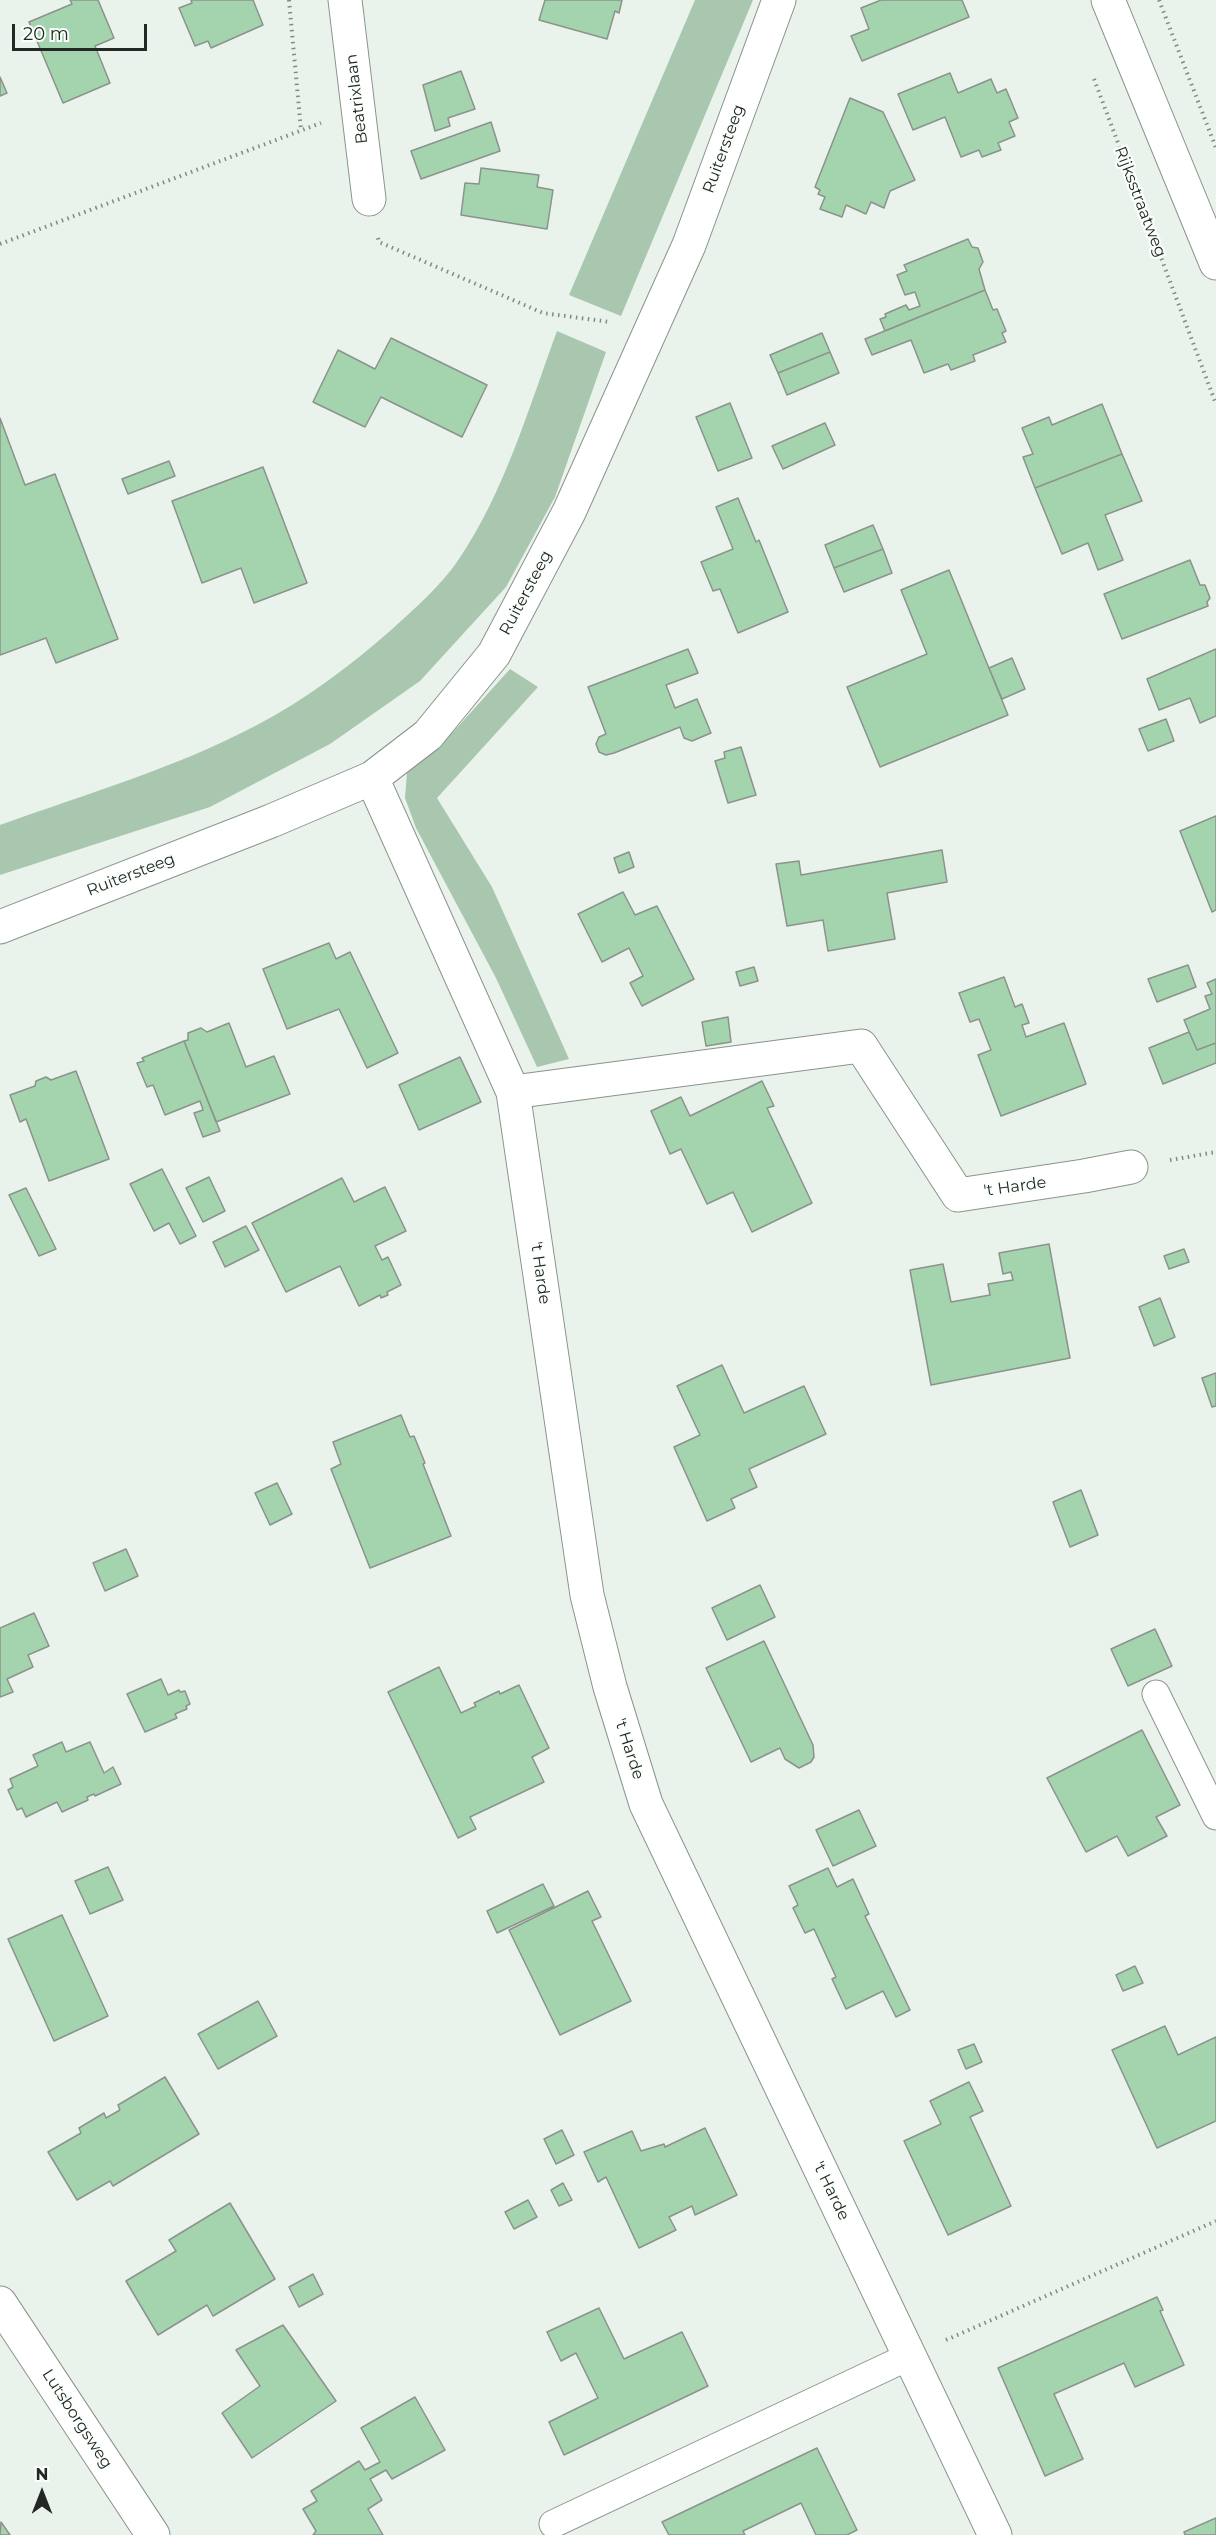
<!DOCTYPE html>
<style>
body{margin:0}
#map{position:relative;width:1216px;height:2535px;overflow:hidden;background:#eaf3eb;font-family:Montserrat,sans-serif}
canvas{display:block}
.north{position:absolute;left:12px;top:2463px;width:60px;height:60px;-webkit-text-stroke:4px #fafffb;paint-order:stroke;rotate:0deg;font-size:16px;font-weight:700;line-height:24px;text-align:center;color:#242825}
.north::after{content:'';display:block;margin:auto;width:21px;height:27px;background:#242825;clip-path:polygon(50% 0,100% 100%,50% 72%,0 100%)}
.scale{position:absolute;left:12px;top:24px;width:135px;height:27px;box-sizing:border-box;border:3px solid #242825;border-top:0;padding-left:8px;font-size:18px;line-height:21px;white-space:nowrap;color:#242825;-webkit-text-stroke:4px #fafffb;paint-order:stroke}
</style>
<div id="map">
<canvas width="1216" height="2535"></canvas>
<div class="north">N</div>
<div class="scale">20 m</div>
</div>
<script>
const ctx = document.querySelector('canvas').getContext('2d');
ctx.lineJoin = 'round';
function paint(path, color) {
  ctx.fillStyle = color;
  ctx.fill(path, 'evenodd');
}
function stroke(path, color, width, dash) {
  ctx.strokeStyle = color;
  ctx.lineWidth = width;
  ctx.lineCap = dash ? 'butt' : 'round';
  ctx.setLineDash(dash || []);
  ctx.stroke(path);
}
function write(font, color, halo, rows, align = 'center') {
  ctx.font = font + ' Montserrat,sans-serif';
  ctx.lineWidth = 4.5;
  ctx.setLineDash([]);
  ctx.textBaseline = 'middle';
  ctx.strokeStyle = halo;
  ctx.fillStyle = color;
  for (const [text, x, y, turn = 0] of rows) {
    ctx.save();
    ctx.translate(x, y);
    ctx.rotate((+turn || 0) * Math.PI / 180);
    ctx.textAlign = isNaN(turn) ? turn : align;
    if (halo) ctx.strokeText(text, 0, 0);
    ctx.fillText(text, 0, 0);
    ctx.restore();
  }
}
paint(new Path2D(`
 M695 0H753L621 316 569 295Z
 M557 331 606 352 555 497 506 587 420 681 330 744 210 807 0 875V825C86 794 176 768 257 725 305 700 350 666 390 631 414 609 441 586 459 559 505 491 529 407 557 331Z
 M510 669 538 687 437 798 492 887 569 1059 537 1067 496 978 416 828 405 798 407 773 454 731Z`), '#a8c7ae');
const building = new Path2D(`
 M70 0H98L114 38 95 46 110 83 63 103 29 22 72 4Z
 M191 0H253L263 25 211 48 208 41 195 46 179 8 192 3Z
 M545 0H622L619 13 615 11 607 39 539 20Z
 M881 0H962L969 17 862 61 851 36 869 29 861 8Z
 M461 71 475 109 448 118 450 126 435 131 423 85Z
 M950 73 958 93 991 79 997 93 1006 89 1018 118 1009 122 1015 136 998 143 1001 150 982 157 979 150 961 157 945 117 913 130 898 94Z
 M0 77 7 93 0 96Z
 M850 98 883 112 915 180 890 191 884 208 871 202 866 214 846 205 842 217 820 209 825 197 818 194 820 190 815 187Z
 M491 122 500 151 421 179 411 151Z
 M481 168 539 175 537 187 553 190 547 229 461 215 465 183 479 184Z
 M968 239 972 247 978 248 983 262 979 269 985 290 885 331 880 319 886 317 885 314 906 305 909 310 920 306 915 292 905 295 897 275 907 271 904 265Z
 M985 290 993 310 997 309 1006 331 1002 333 1006 342 973 355 975 361 951 370 948 364 924 373 911 340 872 355 865 339Z
 M822 333 830 352 778 373 770 355Z
 M391 338 487 385 462 437 381 397 365 427 313 402 338 350 375 369Z
 M830 352 839 373 787 395 778 373Z
 M730 403 752 458 718 471 696 417Z
 M1102 404 1122 454 1035 488 1023 457 1033 454 1022 428 1049 417 1052 425Z
 M0 418 25 485 55 474 118 639 56 663 46 638 0 655Z
 M825 423 835 445 783 469 772 446Z
 M1122 454 1142 501 1105 515 1123 560 1098 570 1088 543 1062 554 1035 488Z
 M169 461 175 476 128 494 122 479Z
 M263 467 307 583 254 603 241 568 202 583 172 501Z
 M738 498 756 542 759 540 788 612 738 633 720 589 713 591 701 562 733 549 716 507Z
 M873 525 883 549 834 568 825 545Z
 M883 549 892 573 844 592 834 568Z
 M1190 560 1200 585H1205L1210 598 1207 602 1208 606 1122 639 1104 594Z
 M949 570 1008 715 880 767 847 687 927 654 901 590Z
 M688 649 698 673 666 685 675 708 697 699 711 733 692 741 684 738 680 727 614 753 606 755 599 752 596 744 599 737 606 734 588 687Z
 M1216 649V716L1200 723 1190 698 1159 710 1147 679Z
 M1012 658 1025 689 1002 699 989 668Z
 M1166 719 1174 741 1148 751 1139 729Z
 M741 747 756 795 728 803 715 761 725 758 724 752Z
 M1216 816V910L1212 912 1180 831Z
 M942 850 947 882 887 893 895 939 828 951 823 920 787 926 776 864 799 861 801 875Z
 M629 852 634 867 619 873 614 858Z
 M623 892 635 915 657 906 694 979 642 1006 630 983 643 976 629 948 602 962 578 914Z
 M329 943 336 959 350 952 398 1053 367 1068 339 1009 287 1029 263 969Z
 M1188 965 1196 987 1157 1002 1148 979Z
 M754 967 758 981 740 986 736 972Z
 M1004 977 1015 1007 1022 1004 1029 1023 1022 1025 1026 1037 1064 1023 1086 1084 1001 1116 978 1055 991 1050 979 1019 970 1022 959 993Z
 M1216 979V1043L1197 1050 1184 1020 1210 1009 1205 996 1212 994 1207 983Z
 M728 1017 731 1042 706 1046 702 1022Z
 M229 1023 246 1067 274 1056 290 1094 216 1122 184 1041 188 1040V1033L201 1028 207 1032Z
 M1189 1032 1197 1050 1216 1043V1063L1163 1084 1149 1048Z
 M184 1041 220 1131 203 1137 194 1113 203 1110 200 1101 165 1115 153 1085 147 1087 137 1063 144 1061 142 1058Z
 M460 1057 481 1102 419 1130 399 1085Z
 M76 1071 109 1159 49 1181 26 1119 20 1122 10 1095 35 1086 36 1081 46 1077 51 1080Z
 M762 1081 774 1106 767 1108 812 1203 752 1232 733 1192 707 1204 681 1149 670 1154 651 1111 681 1097 690 1116Z
 M162 1169 196 1236 180 1244 169 1223 154 1231 130 1184Z
 M209 1177 225 1211 203 1222 186 1188Z
 M342 1178 354 1202 385 1187 406 1231 375 1246 382 1260 388 1257 401 1285 387 1292 388 1295 381 1298 380 1295 359 1306 340 1266 286 1292 252 1223Z
 M26 1188 56 1249 39 1256 9 1195Z
 M246 1226 259 1250 225 1267 213 1242Z
 M1049 1244 1070 1358 931 1385 910 1270 943 1264 951 1302 990 1295 988 1284 1013 1280 1011 1272 1003 1274 999 1253Z
 M1184 1249 1189 1262 1169 1269 1164 1256Z
 M1160 1298 1175 1337 1154 1346 1139 1307Z
 M722 1365 744 1413 804 1386 826 1434 749 1469 757 1487 731 1499 735 1508 707 1521 674 1447 700 1435 677 1386Z
 M1216 1373V1406L1212 1407 1202 1378Z
 M401 1415 410 1437 414 1436 425 1463 423 1464 451 1536 370 1568 331 1469 341 1464 333 1442Z
 M277 1483 292 1514 270 1525 255 1493Z
 M1081 1490 1098 1535 1070 1547 1053 1502Z
 M126 1549 138 1576 105 1591 93 1563Z
 M760 1585 775 1617 727 1640 712 1608Z
 M34 1613 49 1646 28 1655 33 1667 7 1679 13 1692 0 1697V1628Z
 M1155 1629 1172 1666 1128 1686 1111 1649Z
 M764 1641 813 1745 814 1757 811 1762 799 1768 785 1759 780 1748 751 1762 706 1668Z
 M439 1667 461 1713 476 1706 474 1703 499 1691 500 1694 519 1685 549 1748 532 1757 544 1782 470 1817 476 1829 458 1838 388 1692Z
 M161 1679 168 1695 179 1690 180 1692 185 1691 190 1704 186 1706 187 1709 175 1714 177 1718 145 1732 127 1694Z
 M1142 1730 1180 1805 1156 1817 1167 1836 1128 1856 1117 1836 1086 1852 1047 1778Z
 M62 1742 66 1752 90 1742 104 1773 113 1767 121 1784 95 1796 94 1794 87 1797 88 1800 62 1812 57 1802 26 1817 22 1808 17 1810 8 1790 13 1787 10 1779 38 1766 33 1755Z
 M859 1810 876 1846 833 1866 816 1830Z
 M108 1867 123 1900 90 1914 75 1881Z
 M828 1868 837 1887 853 1879 869 1914 865 1916 910 2010 896 2017 883 1991 846 2009 832 1979 836 1977 814 1929 805 1933 793 1908 798 1905 789 1886Z
 M543 1884 554 1906 497 1933 487 1911Z
 M588 1891 601 1917 592 1921 631 2001 560 2035 509 1930Z
 M62 1915 108 2016 54 2041 8 1939Z
 M1135 1966 1143 1983 1123 1991 1116 1975Z
 M258 2001 277 2036 218 2069 198 2034Z
 M1165 2026 1178 2055 1216 2037V2121L1157 2148 1112 2050Z
 M974 2044 982 2062 966 2069 958 2050Z
 M165 2077 199 2134 113 2186 110 2181 77 2200 48 2152 81 2133 79 2128 104 2113 106 2118 120 2110 118 2105Z
 M969 2082 983 2111 970 2117 1011 2206 948 2235 904 2141 941 2124 930 2101Z
 M705 2128 737 2195 695 2215 692 2206 669 2217 676 2230 639 2248 606 2177 598 2182 584 2152 632 2131 641 2151 664 2144 665 2147Z
 M562 2130 574 2155 556 2164 544 2139Z
 M563 2183 572 2200 559 2206 551 2190Z
 M528 2200 537 2217 514 2229 505 2212Z
 M230 2203 275 2279 213 2316 207 2305 158 2335 126 2281 176 2251 169 2240Z
 M313 2274 323 2294 299 2307 289 2287Z
 M1157 2297 1163 2310 1160 2311 1184 2365 1135 2387 1124 2363 1054 2394 1083 2459 1045 2476 998 2368Z
 M599 2308 624 2359 682 2332 708 2386 564 2455 549 2422 598 2398 576 2353 561 2361 547 2332Z
 M283 2325 336 2401 252 2458 222 2413 260 2386 236 2350Z
 M415 2397 445 2450 392 2479 386 2470 370 2479 382 2500 368 2509 383 2535H313L316 2531 303 2509 317 2501 311 2491 359 2461 365 2470 380 2462 361 2428Z
 M817 2448 857 2530 847 2535H816L801 2503 743 2531 745 2535H669L662 2522Z
 M1216 2518V2535H1185L1184 2532Z
 M1 2522 10 2535H0Z`);
paint(building, '#a3d4ad');
stroke(building, '#8b938c', 1.5);
const service = new Path2D(`
 M1156 1694 1216 1816
 M553 2524 910 2356`);
const minor = new Path2D(`
 M345 0 369 199
 M372 778 513 1092 587 1595 610 1687 646 1804 995 2535
 M0 927 271 821 372 778 428 735 494 654 569 512 689 245 779 0
 M513 1092 861 1046 958 1195 1084 1176 1131 1167
 M0 2303 153 2535`);
const secondary = new Path2D(`
 M1108 0 1216 263`);
stroke(service, '#8b938c', 29);
stroke(minor, '#8b938c', 35);
stroke(secondary, '#8b938c', 35);
stroke(new Path2D(`
 M289 0 301 130
 M1159 0 1216 148
 M1094 79 1216 404
 M378 238 379 242 543 313 610 322
 M0 244 321 123
 M1170 1160 1216 1152
 M946 2340 1216 2221`), '#838984', 4, [1.5, 4.5]);
stroke(service, '#fff', 27);
stroke(minor, '#fff', 33);
stroke(secondary, '#fff', 33);
write('16px', '#242825', '#fafffb', [
 ["Beatrixlaan",357,99,-97],
 ["Ruitersteeg",724,149,-70],
 ["Rijksstraatweg",1140,202,69],
 ["Ruitersteeg",526,593,-62],
 ["Ruitersteeg",131,875,-21],
 ["'t Harde",1015,1187,-8],
 ["'t Harde",540,1273,82],
 ["'t Harde",629,1749,72],
 ["'t Harde",831,2191,64],
 ["Lutsborgsweg",77,2419,57]
]);
</script>
